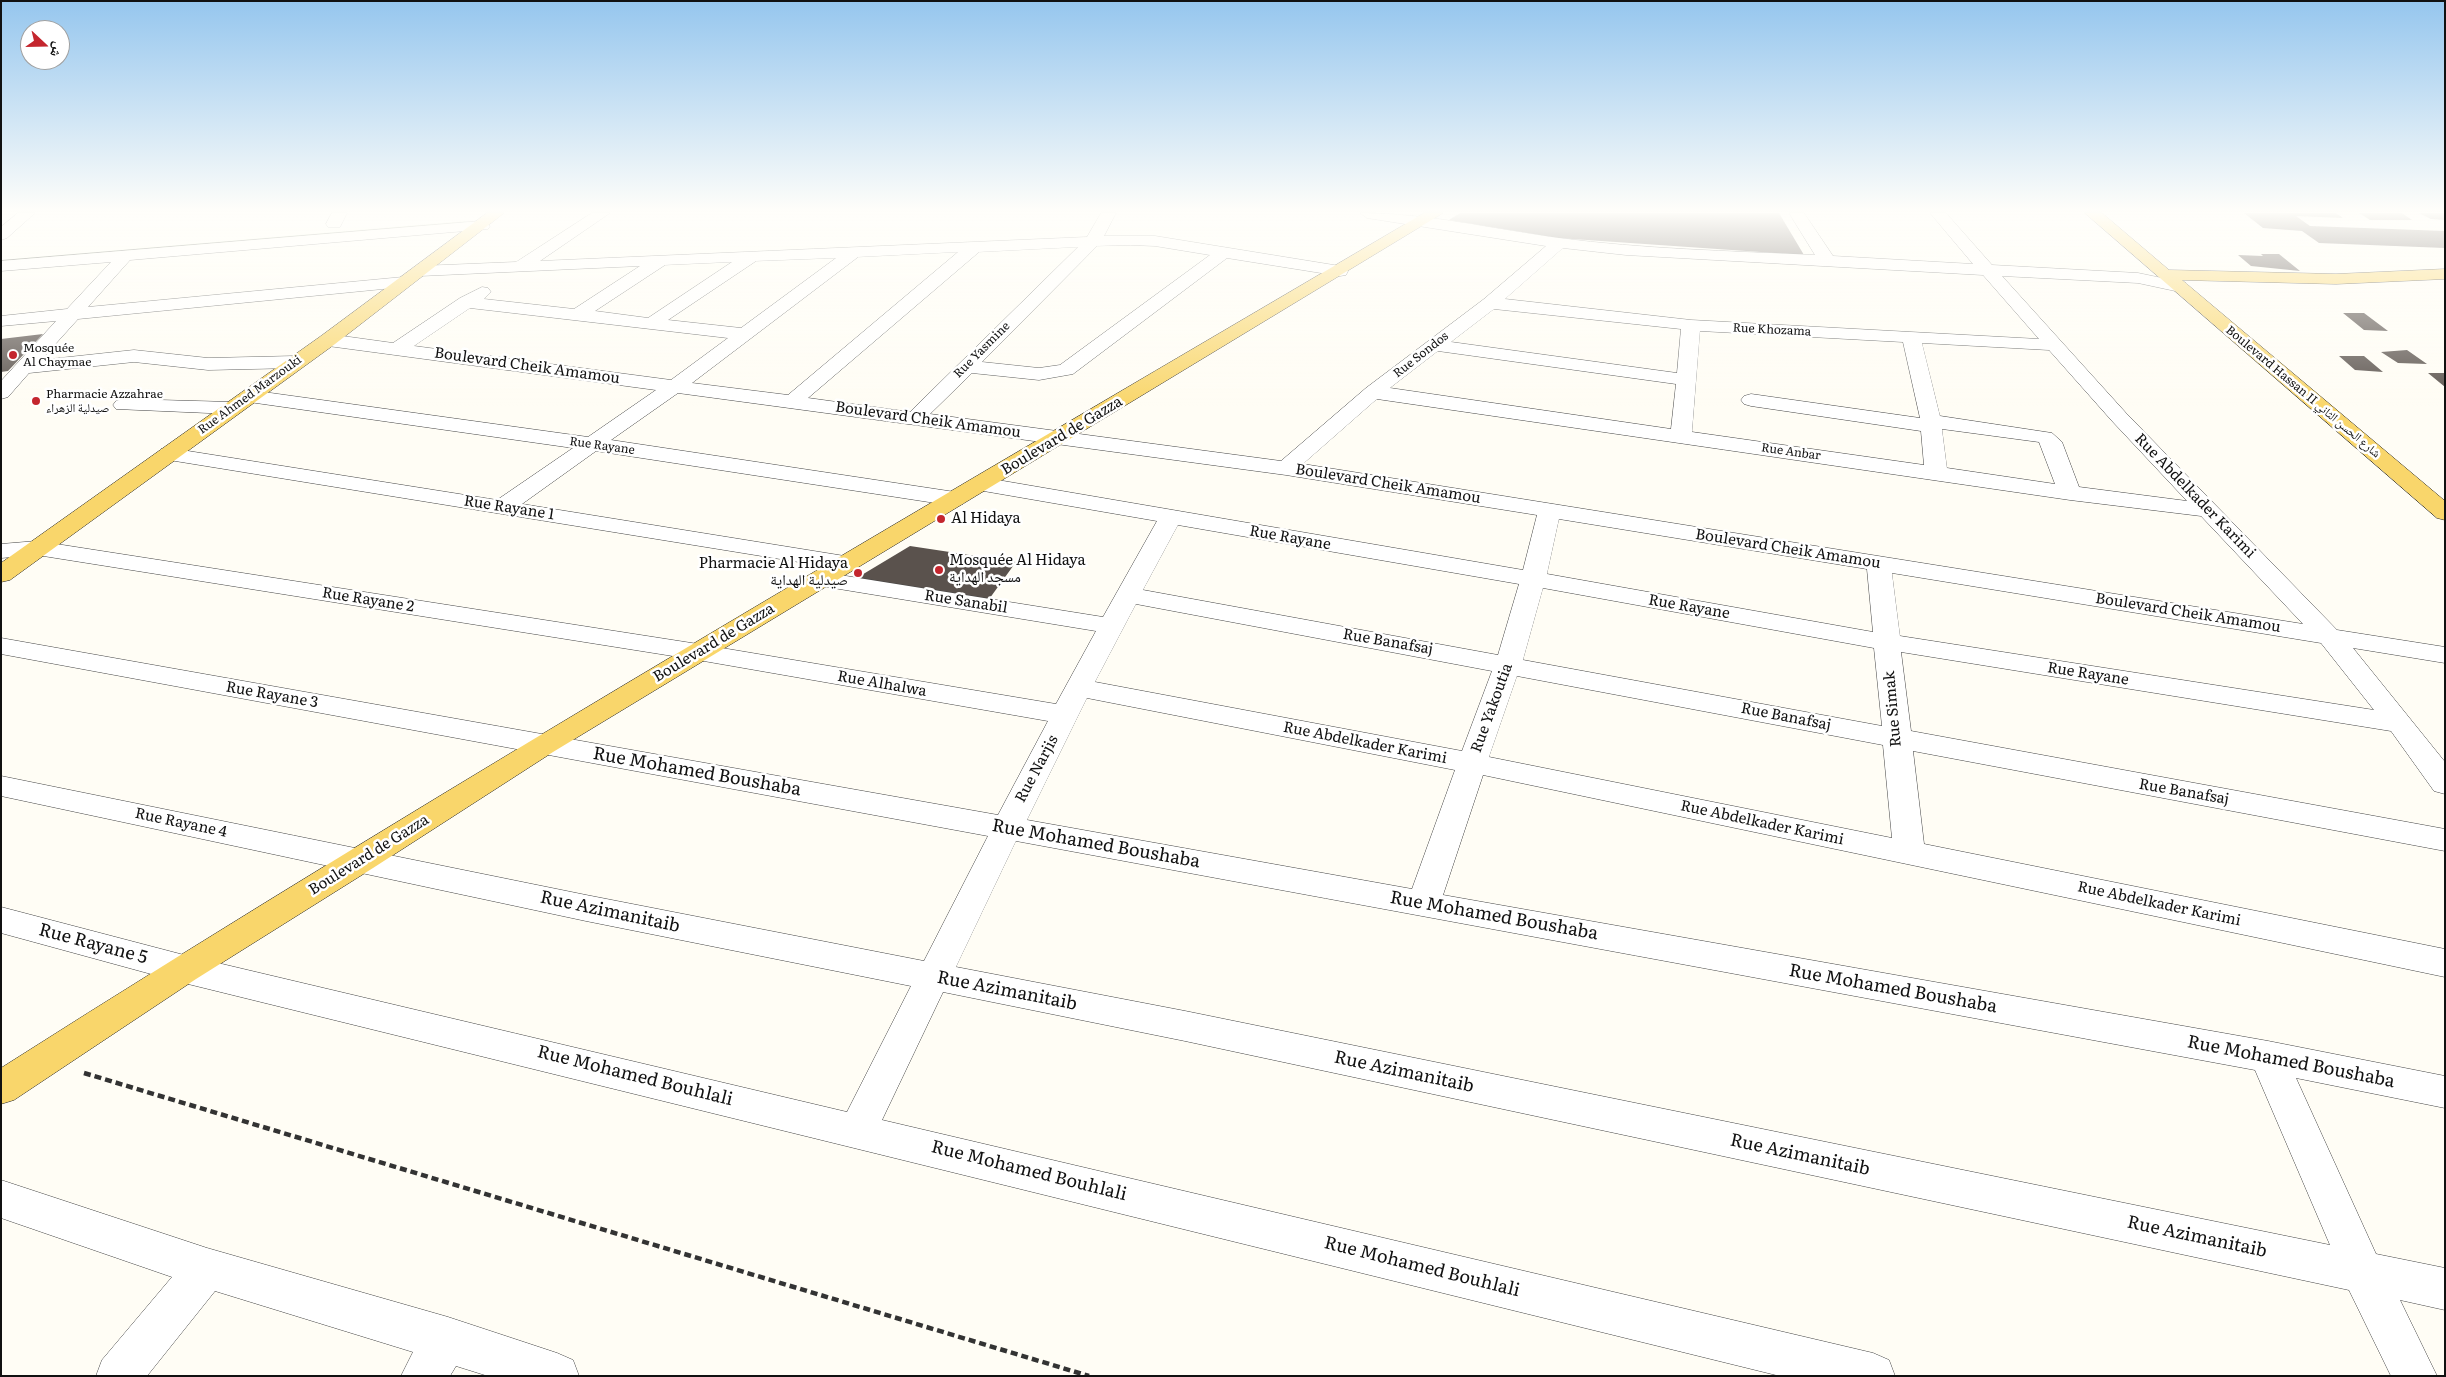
<!DOCTYPE html>
<meta charset="utf-8">
<style>
body{margin:0}
#map{position:relative;width:2446px;height:1377px;overflow:hidden;background:#fffdf5;font-family:Literata,"Noto Naskh Arabic",serif}
canvas{display:block}
.frame{position:absolute;inset:0;border:2px solid #111;pointer-events:none}
.north{position:absolute;left:20px;top:20px;width:50px;height:50px;box-sizing:border-box;background:#fff;border:1px solid #a0a0a0;border-radius:50%;rotate:111deg;font-size:14px;font-weight:700;line-height:20px;text-align:center;color:#111}
.north::after{content:'';display:block;margin:auto;width:18px;height:22px;background:#c4262e;clip-path:polygon(50% 0,100% 100%,50% 72%,0 100%)}
</style>
<div id="map">
<canvas width="2446" height="1377"></canvas>
<div class="frame"></div>
<div class="north">ش</div>
</div>
<script>
const ctx = document.querySelector('canvas').getContext('2d');
ctx.lineJoin = 'round';
function paint(path, color) {
  ctx.fillStyle = color;
  ctx.fill(path, 'evenodd');
}
function stroke(path, color, width, dash) {
  ctx.strokeStyle = color;
  ctx.lineWidth = width;
  ctx.lineCap = dash ? 'butt' : 'round';
  ctx.setLineDash(dash || []);
  ctx.stroke(path);
}
function write(font, color, halo, rows, align = 'center') {
  ctx.font = font + ' Literata,"Noto Naskh Arabic",serif';
  ctx.lineWidth = 5;
  ctx.setLineDash([]);
  ctx.textBaseline = 'middle';
  ctx.strokeStyle = halo;
  ctx.fillStyle = color;
  for (const [text, x, y, turn = 0] of rows) {
    ctx.save();
    ctx.translate(x, y);
    ctx.rotate((+turn || 0) * Math.PI / 180);
    ctx.textAlign = isNaN(turn) ? turn : align;
    if (halo) ctx.strokeText(text, 0, 0);
    ctx.fillText(text, 0, 0);
    ctx.restore();
  }
}
paint(new Path2D(`
 M466 221 462 226 1 265V260Z`), '#d5ebbd');
paint(new Path2D(`
 M1460 213H1779L1804 255 1558 238 1449 220Z
 M2244 213H2336L2343 218 2296 216 2310 226 2445 231V248L2319 243 2302 231 2263 228Z
 M2359 213H2402L2412 220H2370Z
 M2419 213H2445V220L2431 219Z
 M2261 254H2279L2300 271 2251 266 2238 255 2263 256Z
 M2343 313H2364L2388 331 2364 330Z
 M43 334 8 371 1 372V339Z
 M2407 350 2427 364 2398 363 2381 352Z
 M2339 356H2364L2383 372 2355 370Z
 M2428 373H2445V387Z
 M910 546 1016 562 987 602 855 579Z`), '#5a524d');
const minor = new Path2D(`
 M18 213H35L7 238 1 240V227Z
 M332 213H347L340 227H328L326 224Z
 M592 213H610L540 261 1087 237 1101 213H1116L1104 236H1155L1346 267 1348 271 1346 275 1340 276 1227 258 1073 374 1039 380 972 373 930 414 1281 461 1366 388 1484 299 1546 246 1367 218 1360 213C1427 213 1492 229 1559 238 1643 249 1730 251 1815 255L1789 213H1804L1833 256 1973 264 1930 213H1946L1992 265 2138 273 2186 283 2189 287 2186 291 2180 292 2138 283 2002 276 2126 413 2337 630 2445 647V663L2353 648 2445 762V794L2434 791 2391 731 1901 652 1911 731 2445 829V851L1913 751 1924 844 2445 949V977L1483 775 1443 895 2268 1041 2445 1076V1108L2296 1078 2376 1254 2445 1268V1310L2400 1300 2437 1376H2391L2349 1290 1185 1041 943 992 882 1120 1873 1353 1889 1360 1895 1376H1780L184 983 1 933V907L184 955 847 1112 911 986 586 921 1 796V776L586 895 924 961 988 836 1 654V638L998 815 1048 721 698 660 37 555 1 558V544L37 541 698 644 1056 704 1096 631 821 586 812 584 809 579 812 574 821 572 1103 617 1157 521 972 489 969 484 972 479 980 477 1523 570 1537 515 1286 475 678 393 611 440 955 492 963 494 966 499 963 504 955 506 596 451 522 504 857 558 860 563 857 568 848 570 169 460 161 459 158 454 161 449 169 448 497 500 573 448 249 402 242 400 239 396 242 392 249 390 588 437 656 390 328 346 321 344 319 340 321 336 328 334 393 343 460 298 482 287 488 288 491 292 484 299 574 309 640 266 420 276 414 275 412 271 414 267 420 266 516 262ZM1131 245 1155 246 1210 255 1060 365 1039 368 982 362 1097 246ZM1078 247 910 412 808 398 979 252ZM1563 248 1626 255 1983 275 2039 339 1691 320 1505 299ZM958 252 788 395 692 383 858 257ZM836 258 741 328 668 320 756 261ZM732 262 648 318 595 311 665 265ZM470 308 728 338 671 380 414 346ZM1494 309 1681 329 1677 373 1451 342ZM1700 331 1903 342 1920 418 1751 394 1744 396 1741 400 1744 404 1751 406 1921 431 1924 465 1692 432ZM1922 343 2049 350 2112 421 2187 501 2079 487 2062 442 2052 433 1940 416ZM1438 351 1676 384 1671 429 1390 388ZM1377 399 2070 500 2201 516 2303 624 1303 464ZM1942 429 2039 442 2055 484 1947 468ZM1559 519 1867 569 1873 632 1547 574ZM1178 525 1519 584 1498 655 1143 590ZM1892 573 2321 643 2374 710 1900 636ZM1543 588 1874 648 1882 726 1523 660ZM1136 604 1492 671 1462 751 1095 682ZM1517 676 1883 745 1892 838 1489 757ZM1087 698 1455 770 1412 889 1027 820ZM1016 841 2255 1070 2330 1245 1185 1011 956 967Z
 M482 221 490 226 488 229 130 260 88 307 403 277 409 278 412 282 409 286 403 287 78 319 41 360 134 350 208 358 295 356 302 358 305 362 302 366 295 368 208 370 134 362 29 373 8 397 1 399V381L56 321 1 326V316L67 309 111 262 1 271V261Z
 M123 399 232 402 239 404 242 408 239 412 232 414 116 409 113 405 116 401Z
 M1 1180 207 1248 448 1317 557 1353 573 1360 579 1376H488L456 1366 450 1376H401L413 1352 215 1291 147 1376H96L102 1360 172 1277 1 1218Z`);
const major = new Path2D(`
 M487 213H504L335 344 10 580 1 582V563L321 336Z
 M1424 213H1443L553 752 373 868 196 979 14 1100 1 1104V1068C468 771 947 494 1424 213Z
 M2085 213H2102L2169 270 2336 274 2445 269V279L2336 284 2182 280 2445 501V520L2437 518Z`);
stroke(minor, '#444', 1);
stroke(major, '#222', 1);
stroke(new Path2D(`
 M84 1073 1089 1376`), '#333', 4.5, [7, 4]);
paint(minor, '#fff');
paint(major, '#f9d66b');
const sky = ctx.createLinearGradient(0, 0, 0, 406);
sky.addColorStop(0, '#95c6ee');
sky.addColorStop(0.52, '#fffefa');
sky.addColorStop(1, '#fffefa00');
ctx.fillStyle = sky;
ctx.fillRect(0, 0, 2446, 406);
for (const [x, y, r, color] of [
 [13,355,5,"#c4262e"],
 [36,401,5,"#c4262e"],
 [941,519,5,"#c4262e"],
 [939,570,5,"#c4262e"],
 [858,573,5,"#c4262e"]
]) {
  const dot = new Path2D();
  dot.arc(x, y, r, 0, 2 * Math.PI);
  ctx.fillStyle = color;
  ctx.fill(dot);
  stroke(dot, '#fff', 2);
}
write('12px', '#111', '#fff', [
 ["Rue Khozama",1772,330,3],
 ["Rue Yasmine",982,350,-45],
 ["Rue Sondos",1421,355,-38],
 ["Boulevard Hassan II شارع الحسن الثاني",2303,392,40],
 ["Rue Ahmed Marzouki",250,395,-36],
 ["Rue Rayane",602,446,8],
 ["Rue Anbar",1791,452,8]
]);
write('12px', '#111', '#fff', [
 ["Mosquée",23,348],
 ["Al Chaymae",23,362],
 ["Pharmacie Azzahrae",46,394],
 ["صيدلية الزهراء",46,408]
], 'left');
write('15px', '#111', '#fff', [
 ["Boulevard Cheik Amamou",527,366,8],
 ["Boulevard Cheik Amamou",928,420,8],
 ["Boulevard de Gazza",1062,436,-31],
 ["Boulevard Cheik Amamou",1388,484,9],
 ["Rue Abdelkader Karimi",2195,496,46],
 ["Rue Rayane 1",509,508,9],
 ["Rue Rayane",1290,538,10],
 ["Boulevard Cheik Amamou",1788,549,9],
 ["Rue Rayane 2",368,600,9],
 ["Rue Sanabil",966,602,9],
 ["Rue Rayane",1689,607,10],
 ["Boulevard Cheik Amamou",2188,613,9],
 ["Rue Banafsaj",1388,642,10],
 ["Boulevard de Gazza",714,643,-31],
 ["Rue Rayane",2088,674,9],
 ["Rue Alhalwa",882,684,10],
 ["Rue Rayane 3",272,695,10],
 ["Rue Yakoutia",1492,708,-70],
 ["Rue Simak",1893,709,-95],
 ["Rue Banafsaj",1786,717,11],
 ["Rue Abdelkader Karimi",1365,743,11],
 ["Rue Narjis",1037,769,-62],
 ["Rue Banafsaj",2184,792,10],
 ["Rue Rayane 4",181,823,12],
 ["Rue Abdelkader Karimi",1762,823,12],
 ["Boulevard de Gazza",369,855,-32],
 ["Rue Abdelkader Karimi",2159,904,12]
]);
write('15px', '#111', '#fff', [
 ["Al Hidaya",951,519],
 ["Mosquée Al Hidaya",949,561],
 ["مسجد الهداية",949,578],
 ["Pharmacie Al Hidaya",848,564,"right"],
 ["صيدلية الهداية",848,581,"right"]
], 'left');
write('18px', '#111', '#fff', [
 ["Rue Mohamed Boushaba",697,772,10],
 ["Rue Mohamed Boushaba",1096,844,10],
 ["Rue Azimanitaib",610,912,12],
 ["Rue Mohamed Boushaba",1494,916,10],
 ["Rue Rayane 5",93,944,15],
 ["Rue Mohamed Boushaba",1893,989,10],
 ["Rue Azimanitaib",1007,991,11],
 ["Rue Mohamed Boushaba",2291,1062,11],
 ["Rue Azimanitaib",1404,1072,12],
 ["Rue Mohamed Bouhlali",635,1076,14],
 ["Rue Azimanitaib",1800,1155,12],
 ["Rue Mohamed Bouhlali",1029,1171,14],
 ["Rue Azimanitaib",2197,1237,12],
 ["Rue Mohamed Bouhlali",1422,1267,14]
]);
</script>
